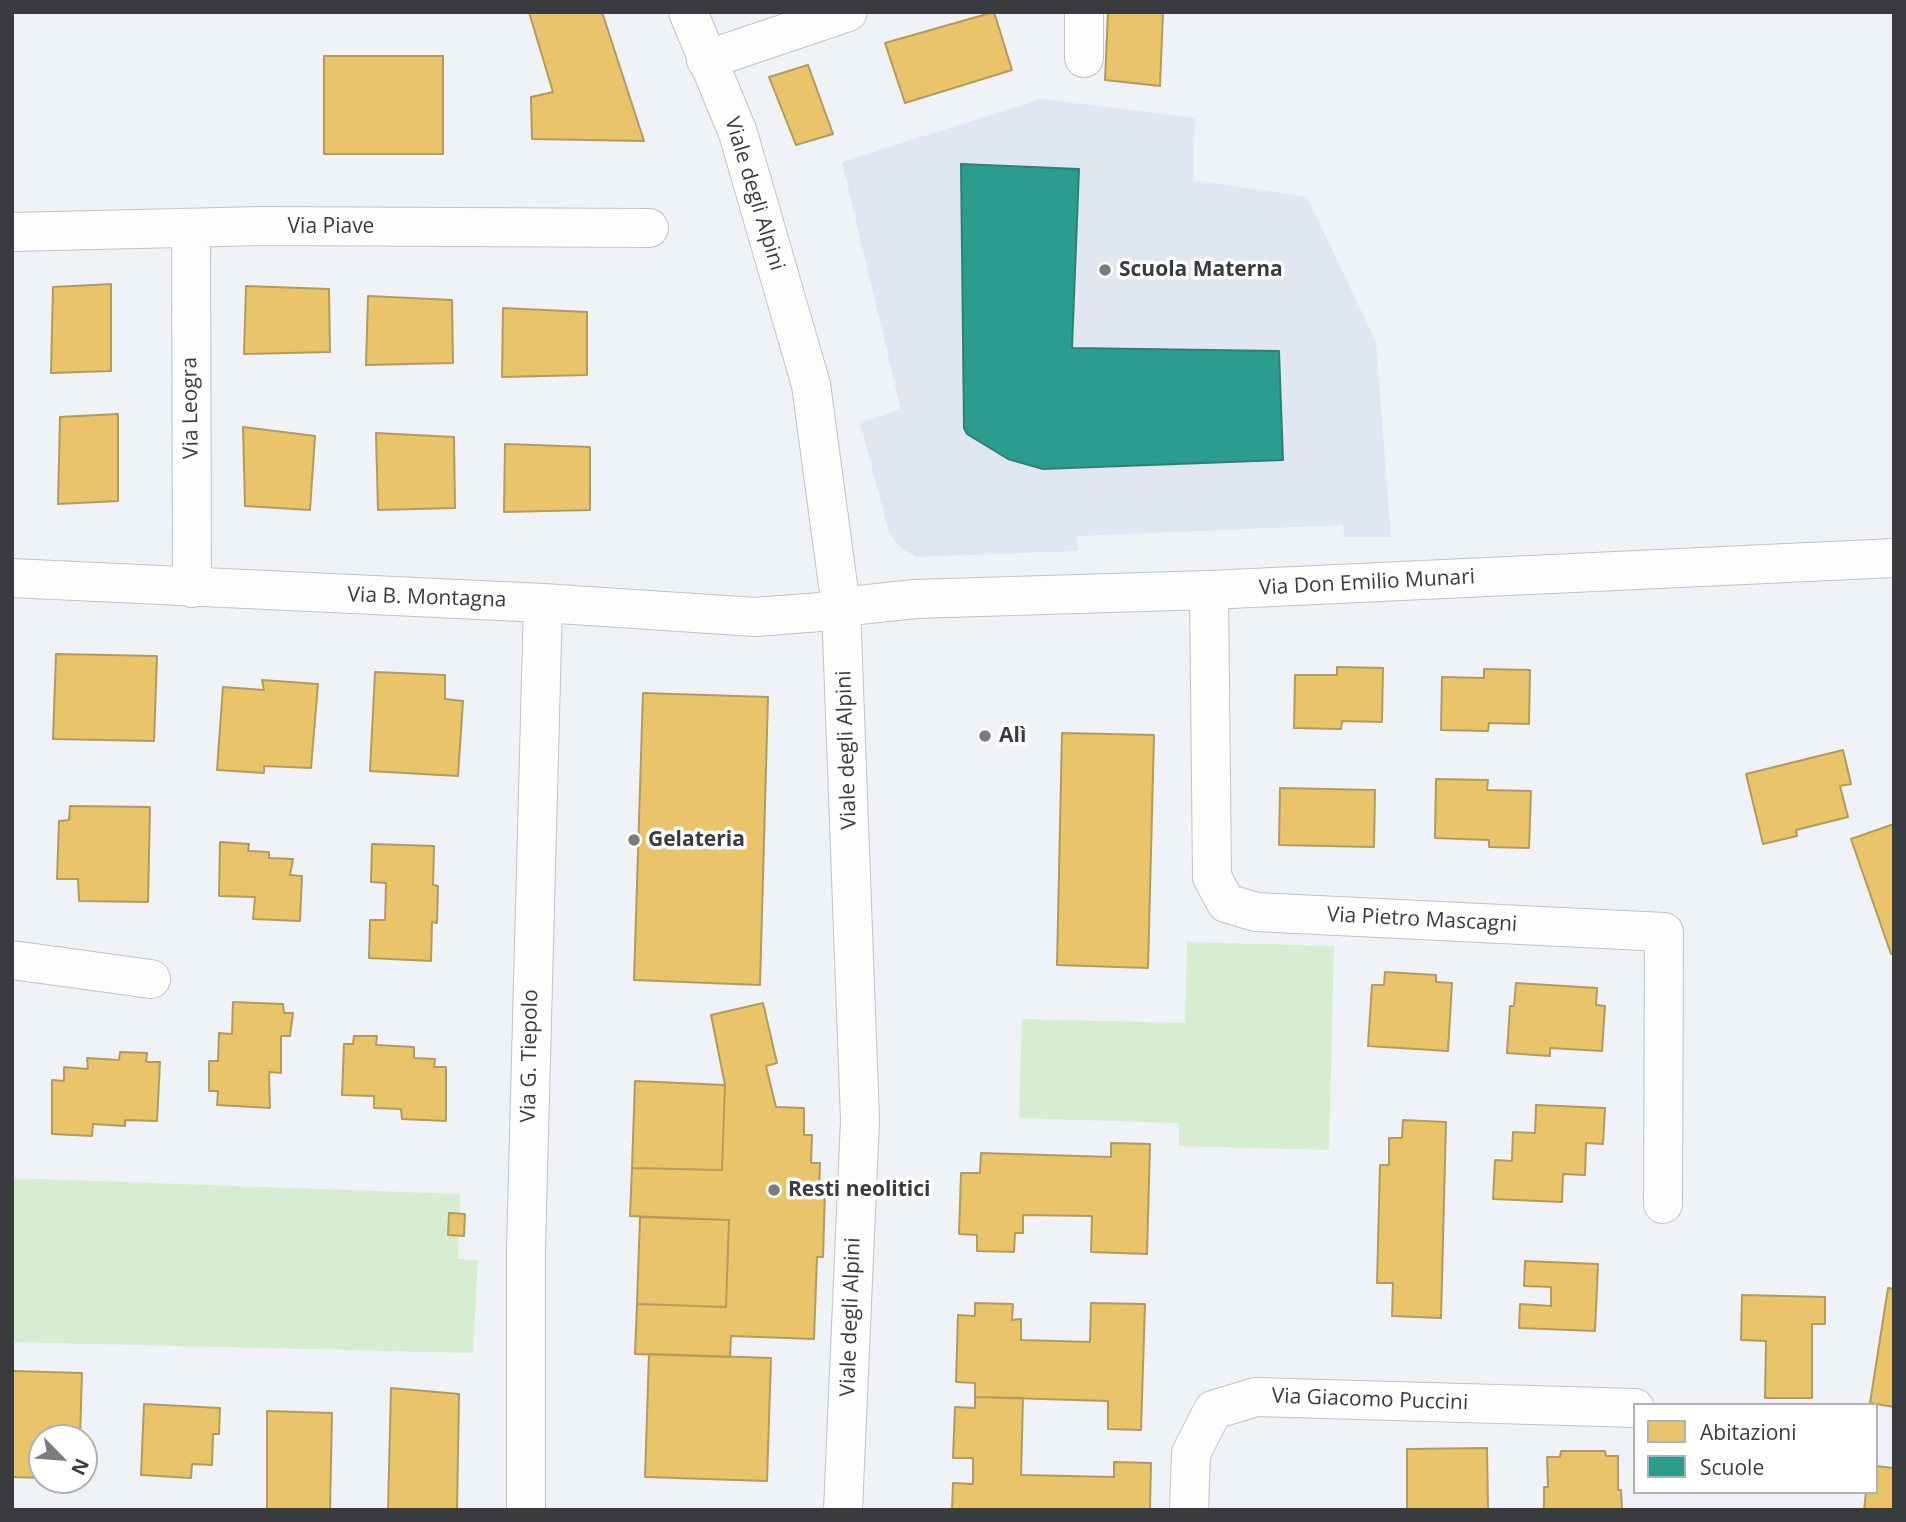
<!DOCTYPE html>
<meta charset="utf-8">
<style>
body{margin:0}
#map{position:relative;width:1906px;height:1522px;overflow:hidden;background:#eff2f6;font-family:"Open Sans",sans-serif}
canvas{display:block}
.frame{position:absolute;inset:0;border:14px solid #393b3e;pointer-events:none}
.legend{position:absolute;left:1633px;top:1403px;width:245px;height:91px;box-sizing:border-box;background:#fff;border:2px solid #b0b1b2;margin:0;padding:9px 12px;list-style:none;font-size:21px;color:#393b3e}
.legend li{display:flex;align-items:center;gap:14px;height:35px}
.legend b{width:35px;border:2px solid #b0b1b2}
.north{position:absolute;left:28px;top:1424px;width:70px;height:70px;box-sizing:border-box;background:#fff;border:2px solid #b0b1b2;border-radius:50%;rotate:115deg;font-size:19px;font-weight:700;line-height:28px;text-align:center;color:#393b3e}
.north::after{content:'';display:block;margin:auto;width:24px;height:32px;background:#797b7e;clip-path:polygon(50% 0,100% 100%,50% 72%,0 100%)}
</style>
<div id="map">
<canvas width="1906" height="1522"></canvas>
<div class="frame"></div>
<ul class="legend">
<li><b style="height:19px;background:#e9c46a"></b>Abitazioni</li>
<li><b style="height:19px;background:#2a9d8f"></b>Scuole</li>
</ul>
<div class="north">N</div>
</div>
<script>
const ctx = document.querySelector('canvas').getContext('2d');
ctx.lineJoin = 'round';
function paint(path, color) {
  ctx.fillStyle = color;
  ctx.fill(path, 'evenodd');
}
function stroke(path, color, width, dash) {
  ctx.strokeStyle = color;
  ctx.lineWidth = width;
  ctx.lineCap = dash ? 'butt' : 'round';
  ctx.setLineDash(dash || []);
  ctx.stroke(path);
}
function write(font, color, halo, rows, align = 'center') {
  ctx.font = font + ' "Open Sans",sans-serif';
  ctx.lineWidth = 7;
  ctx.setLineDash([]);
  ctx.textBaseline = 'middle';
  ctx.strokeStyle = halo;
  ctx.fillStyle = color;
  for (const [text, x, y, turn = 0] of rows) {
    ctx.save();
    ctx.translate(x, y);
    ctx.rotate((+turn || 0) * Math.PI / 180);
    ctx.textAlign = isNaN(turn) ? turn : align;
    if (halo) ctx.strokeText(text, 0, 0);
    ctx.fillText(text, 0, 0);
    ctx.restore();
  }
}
paint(new Path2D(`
 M1041 99 1195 118 1193 180 1307 197 1376 342 1391 537H1344L1343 525 1077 536 1078 551 916 557 899 546 889 533 860 422 901 410 842 162Z`), '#e0e7f1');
paint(new Path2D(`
 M1187 942 1334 946 1329 1150 1179 1146V1123L1019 1118 1022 1019 1185 1023Z
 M12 1178 460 1194 458 1259 478 1260 473 1353 12 1342Z`), '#d7edd2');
const homes = new Path2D(`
 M529 12H602L644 141 532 139 531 97 553 92Z
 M994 12 1012 70 905 103 885 43Z
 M1108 12H1163L1160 86 1105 80Z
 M324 56H443V154H324Z
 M808 65 833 134 796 145 769 77Z
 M111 284V371L51 373 53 287Z
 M246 286 329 289 330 352 244 354Z
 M368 296 452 300 453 363 366 365Z
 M503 308 587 312V375L502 377Z
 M118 414V501L58 504 60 417Z
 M243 427 315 436 310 510 245 506Z
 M376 433 454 437 455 508 378 510Z
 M505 444 590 447V510L504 512Z
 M56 654 157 656 154 741 53 739Z
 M1337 667 1383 668 1382 722 1342 721 1341 729 1294 728 1295 675H1337Z
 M1484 669 1530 670 1529 724 1489 723 1488 731 1441 730 1442 677 1484 678Z
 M375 672 445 675V699L463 701 458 776 370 771Z
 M262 680 318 684 311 768 264 766V773L217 770 223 687 264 690Z
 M643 693 768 697 760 985 634 980Z
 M1062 733 1154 735 1148 968 1057 965Z
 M1843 750 1851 784 1840 786 1848 817 1796 830 1797 836 1763 844 1746 774Z
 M1436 779 1488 780 1487 790 1531 791 1529 848 1489 847V840L1435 838Z
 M1280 788 1375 790 1374 847 1279 845Z
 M70 806 150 807 148 902 79 901 78 879H57L59 821 69 820Z
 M1894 824V953L1891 954 1851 839Z
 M220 842 249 844 248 851 269 852V858L293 859 290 875 302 876 300 921 253 919 255 897 219 896Z
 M372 844 434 846 433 885 438 886 437 923 432 922 431 961 369 958 370 920H385L386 883 371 882Z
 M1385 972 1436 975V982L1452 983 1448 1051 1368 1046 1372 985H1384Z
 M1516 983 1597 988 1596 1005 1605 1006 1602 1051 1550 1048V1056L1507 1053 1510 1006H1514Z
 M233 1002 283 1004 284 1013H293L290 1036H281V1073L269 1072 270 1108 217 1105 218 1091H209V1061H218L219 1033 232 1034Z
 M763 1003 777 1063 766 1066 776 1107 804 1108V1135H812L811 1163H820L819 1192H825L823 1257H817L814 1339 731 1336 730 1357 635 1354 637 1304 726 1307 729 1220 630 1216 632 1168 722 1170 725 1085 711 1015Z
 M354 1036H377L376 1045 414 1047V1058L435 1059 434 1067H446V1121L402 1119 401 1109 374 1108V1096L342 1095 344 1044H353Z
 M120 1052 147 1053 146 1062H160L157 1121 125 1120V1126L93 1124 92 1136 52 1134V1080L64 1081V1067L88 1069 87 1058 119 1060Z
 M635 1081 725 1085 722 1170 632 1168Z
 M1536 1105 1605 1108 1603 1144 1586 1143 1585 1175 1563 1174 1562 1202 1493 1199 1495 1160 1512 1161 1513 1132 1535 1133Z
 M1403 1120 1446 1122 1441 1318 1392 1316 1393 1283H1377L1380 1165H1389V1138H1402Z
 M1111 1143 1150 1144 1147 1254 1091 1252 1092 1216 1023 1215V1233H1015L1014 1252 977 1251V1235L959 1234 961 1173H980L981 1153 1111 1157Z
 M449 1213 465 1214 464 1236 448 1235Z
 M640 1217 729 1220 726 1307 637 1304Z
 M1525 1261 1598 1264 1595 1331 1519 1328 1520 1304 1551 1306V1287L1524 1286Z
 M1888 1288 1894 1289V1407L1870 1403Z
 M1742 1295 1825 1297V1324H1812V1398H1765L1766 1341 1741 1340Z
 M975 1303 1013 1304 1012 1320 1021 1319V1340L1090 1342 1091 1303 1145 1304 1141 1430 1108 1429V1401L975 1397V1383L956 1382 958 1315 975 1316Z
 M649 1354 771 1358 767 1481 645 1477Z
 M12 1371 82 1373 80 1438H42V1478L12 1477Z
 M391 1388 459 1394 457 1510H388Z
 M975 1397 1023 1398 1021 1475 1114 1477V1462L1151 1463 1150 1510H952L953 1483 973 1484V1458H953L955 1407 975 1408Z
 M144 1404 220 1408 219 1434H213L212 1465 192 1464 191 1478 141 1475Z
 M267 1411 332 1413 330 1510H267Z
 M1487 1448 1488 1510H1407V1449Z
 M1561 1451H1605L1606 1456H1618V1490H1621L1622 1510H1544V1487H1548L1547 1457H1560Z
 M1876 1466 1894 1468V1510H1864L1866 1492H1876Z`);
paint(homes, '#e9c46a');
stroke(homes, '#b49b5d', 2);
const schools = new Path2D(`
 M961 164 1079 169 1072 348 1279 351 1283 460 1043 469 1008 459 967 434 964 428Z`);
paint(schools, '#2a9d8f');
stroke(schools, '#2e8077', 2);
const minor = new Path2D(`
 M688 12 738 133 811 385 841 607 860 1120 843 1510
 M1084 58V12
 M706 60 848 12
 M191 228 192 588
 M12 232 263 226 649 228
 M12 578 543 603 755 617 820 612 841 607 915 599 1209 590 1894 558
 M1209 590 1212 877 1226 903 1256 912 1664 932 1663 1204
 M12 960 151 979
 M526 1510V1248L543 603
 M1189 1510 1191 1453 1213 1410 1256 1397 1635 1408`);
stroke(minor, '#c1c4c7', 40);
stroke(minor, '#fdfdfe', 38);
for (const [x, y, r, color] of [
 [1105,270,7,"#797b7e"],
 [985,736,7,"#797b7e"],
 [634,840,7,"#797b7e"],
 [774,1190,7,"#797b7e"]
]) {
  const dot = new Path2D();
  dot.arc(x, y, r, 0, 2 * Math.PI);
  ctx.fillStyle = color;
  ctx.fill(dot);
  stroke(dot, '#fff', 2.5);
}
write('21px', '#393b3e', '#fff', [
 ["Viale degli Alpini",754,194,73],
 ["Via Piave",331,227],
 ["Via Leogra",191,408,-91],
 ["Via Don Emilio Munari",1367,583,-3],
 ["Via B. Montagna",427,598,2],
 ["Viale degli Alpini",847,750,-92],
 ["Via Pietro Mascagni",1422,920,3],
 ["Via G. Tiepolo",530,1056,-89],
 ["Viale degli Alpini",851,1317,-88],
 ["Via Giacomo Puccini",1370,1400,2]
]);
write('bold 21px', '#393b3e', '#fff', [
 ["Scuola Materna",1119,270],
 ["Alì",999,736],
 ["Gelateria",648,840],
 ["Resti neolitici",788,1190]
], 'left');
</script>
